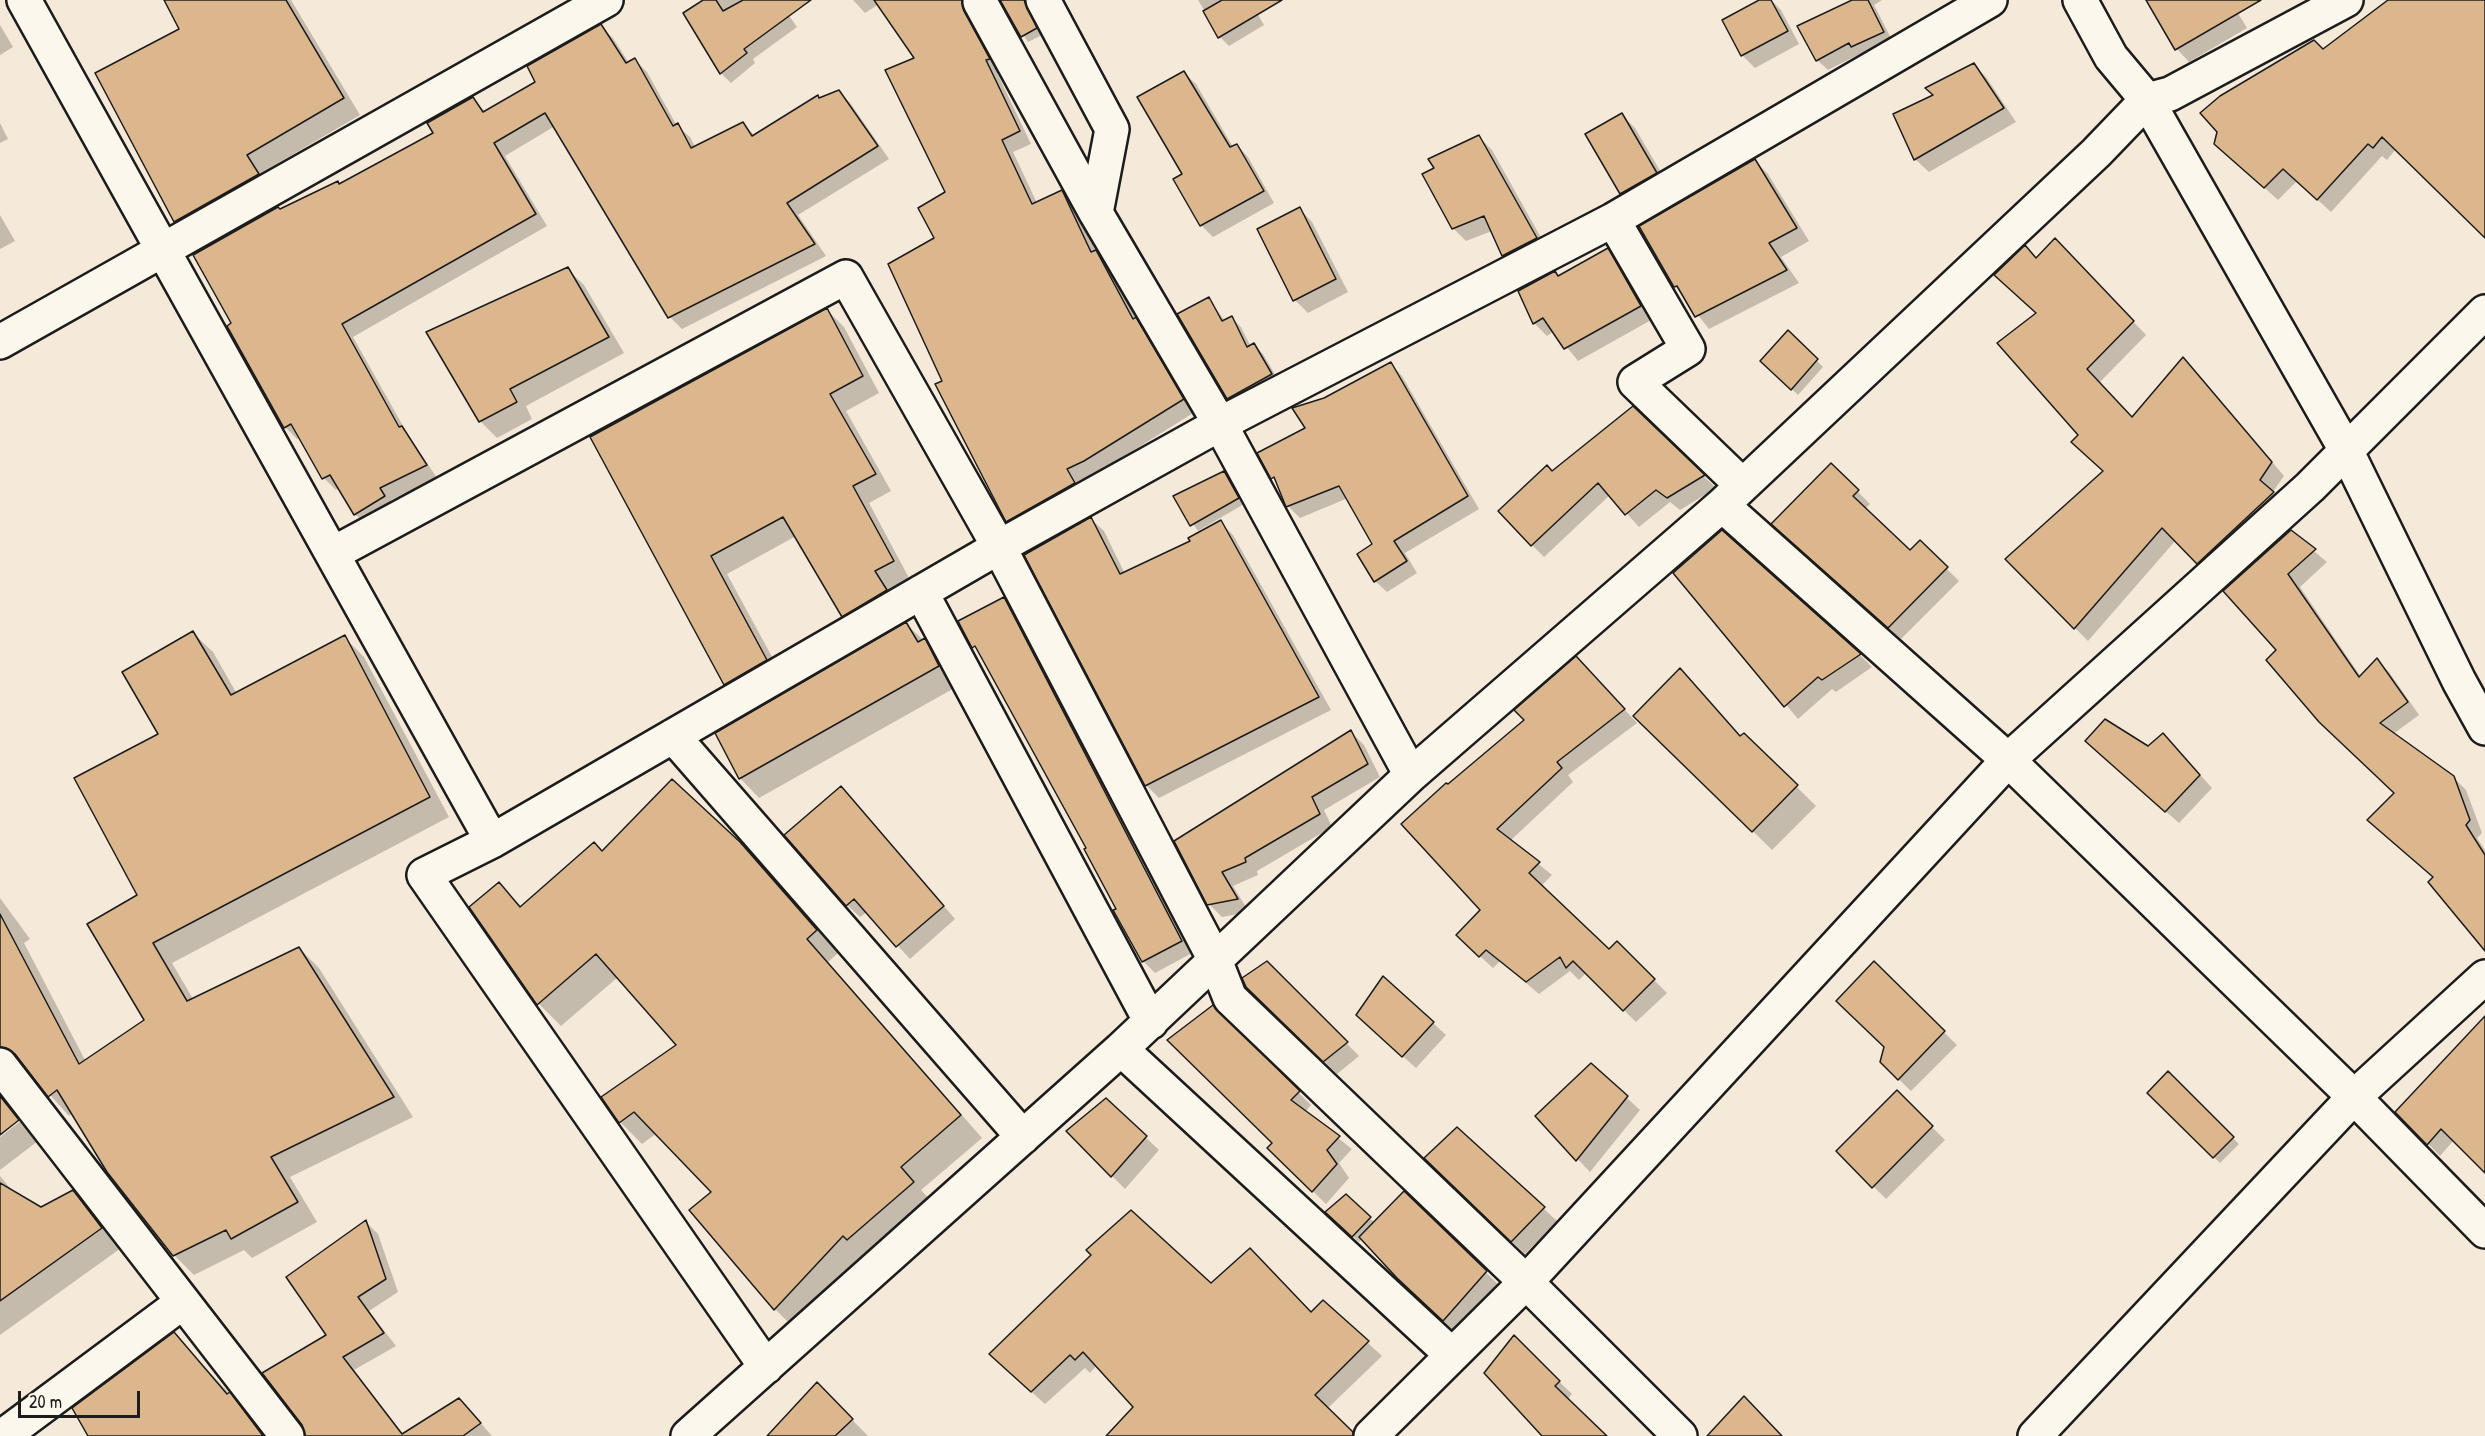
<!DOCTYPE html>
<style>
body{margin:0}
#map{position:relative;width:2485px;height:1436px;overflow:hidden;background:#f5ead9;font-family:"Patrick Hand",sans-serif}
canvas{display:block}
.scale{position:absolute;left:18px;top:1391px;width:122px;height:27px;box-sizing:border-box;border:3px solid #1c1c1c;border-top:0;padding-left:8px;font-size:18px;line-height:21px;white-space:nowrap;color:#1c1c1c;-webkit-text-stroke:4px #fbf7ec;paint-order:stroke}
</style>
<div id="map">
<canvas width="2485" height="1436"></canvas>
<div class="scale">20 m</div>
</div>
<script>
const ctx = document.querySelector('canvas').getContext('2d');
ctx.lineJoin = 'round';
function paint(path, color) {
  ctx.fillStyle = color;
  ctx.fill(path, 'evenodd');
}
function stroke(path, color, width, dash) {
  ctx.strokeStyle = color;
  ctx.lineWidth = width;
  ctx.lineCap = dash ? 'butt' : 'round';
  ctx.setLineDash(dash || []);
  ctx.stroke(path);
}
paint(new Path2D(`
 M166 0H291L360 115 263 172 275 191 192 238 175 221 97 74 181 30Z
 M706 0H778L797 27 753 59 755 63 731 83 721 73 685 14Z
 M853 0H931L961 4 973 16 1001 71 997 73 1031 144 1013 152 1037 203 1062 192 1074 204 1096 252 1108 264 1140 324 1147 331 1195 412 1097 473 1078 481 1086 496 1020 533 1007 521 944 381 936 238 947 193 916 59 879 4 865 13Z
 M1002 0H1032V16L1042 35 1028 42Z
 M1198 0H1279L1257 13 1264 25 1229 46 1220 37Z
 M1762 0H1771L1781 10 1799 44 1755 68 1742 55Z
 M1851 0H1882L1874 5 1893 42 1863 57 1860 54 1828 70 1817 60Z
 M2148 0H2230L2247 28 2189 62 2177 49Z
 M2391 0H2485V236L2396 149 2387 160 2382 156 2331 212 2297 181 2278 200 2216 144 2322 51Z
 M0 25 13 47 0 55Z
 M601 26 613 38 629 63 635 60 647 72 677 126 690 137 695 147 743 124 755 136 839 91 851 104 889 159 798 215 826 256 682 329 670 317 555 126 505 156 547 226 353 337 407 433 437 478 391 500 396 509 367 526 355 514 338 488 336 490 324 478 300 437 297 439 285 427 234 324 280 211 340 185 435 133 472 99 486 112 537 83Z
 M1973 64 1986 77 2016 122 1929 172 1916 160 1895 115 1934 96Z
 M1184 73 1196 84 1233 147 1237 145 1248 157 1274 203 1213 237 1201 225 1184 175Z
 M1622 115 1635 128 1669 186 1634 206 1622 193Z
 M0 123 8 139 0 143Z
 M1479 137 1492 150 1549 252 1516 269 1503 256 1492 231 1466 241 1453 228 1436 168Z
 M1755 161 1768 174 1809 241 1781 257 1799 283 1709 329 1675 286Z
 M1300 209 1312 222 1348 292 1308 313 1295 300Z
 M0 215 15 241 0 249Z
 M1607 250 1620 263 1653 319 1578 361 1554 331 1547 336 1534 323 1559 277Z
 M2068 253 2146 335 2099 383 2133 419 2196 372 2284 476 2272 493 2285 506 2211 576 2176 540 2088 641 2007 559 2104 472 2080 436 2037 313V260Z
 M567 269 584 285 624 353 526 406 532 419 497 438 480 421 428 332Z
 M1209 299 1225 321 1232 318 1241 327 1251 347 1254 345 1263 354 1280 383 1238 408 1228 398Z
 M827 310 844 327 879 393 846 411 891 491 869 503 909 578 891 588 903 608 860 633 843 616 798 535 727 574 783 677 742 701 725 684 592 437Z
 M1788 333 1823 367 1798 395 1762 361Z
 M1391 364 1402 376 1479 509 1405 553 1417 573 1387 592 1375 581 1374 545 1348 498 1300 518 1288 506 1279 484 1259 454 1307 428 1325 400Z
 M1633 408 1716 488 1680 510 1670 502 1639 527 1610 495 1544 557 1532 545 1552 472Z
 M1831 465 1870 504 1865 509 1910 553 1920 542 1959 581 1901 639 1786 536Z
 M1224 473 1244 504 1198 531 1175 497Z
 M1091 519 1104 531 1125 574 1192 542 1220 522 1233 535 1331 710 1159 798 1146 785Z
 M2291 532 2327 562 2300 587 2361 677 2377 660 2389 672 2419 715 2393 734 2453 777 2466 790 2482 833 2477 838 2485 850V948L2434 878 2369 820 2396 793 2278 650Z
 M1675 573 1860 655 1872 667 1836 692 1832 689 1798 719Z
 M1004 599 1015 610 1192 953 1155 973 1143 961 1088 848Z
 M906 624 944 659 958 686 759 798 740 778 717 734Z
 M193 633 213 652 237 694 344 637 364 657 449 817 172 963 193 999 299 948 319 968 413 1117 290 1177 317 1222 252 1258 244 1250 194 1275 174 1255 72 1113 69 1116 25 1067 19 1066 20 1117 0 1133V898L30 939 24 943 86 1062 146 1021 139 896 160 734Z
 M1589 671 1637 723 1568 775 1573 782 1510 841 1552 875 1541 886 1609 951 1617 943 1667 993 1636 1022 1586 973 1579 980 1570 971 1539 994 1500 961 1493 968 1471 948 1482 910 1448 786Z
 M1699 690 1741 737 1744 735 1816 806 1772 850 1636 716Z
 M1351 732 1364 745 1380 777 1324 810 1332 827 1257 871 1258 875 1233 886 1249 912 1222 917 1209 904 1176 841Z
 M2148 748H2176L2212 788 2179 823 2100 754Z
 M854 801 955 919 910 959 867 912 860 917 847 905Z
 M739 843 838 953 828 962 982 1138 921 1190 935 1205 797 1331 775 1309 713 1193 657 1133 642 1144 620 1122 678 1046 618 977 561 1026 539 1004 471 908 499 884 522 907 602 853Z
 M1267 963 1359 1056 1337 1074 1261 1000Z
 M1874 964 1957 1045 1911 1091 1881 1062 1885 1047Z
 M1212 1007 1311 1105 1305 1112 1352 1149 1339 1163 1349 1178 1326 1204 1269 1148 1274 1143Z
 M2485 1019V1171L2454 1140 2440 1156 2397 1112Z
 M1433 1023 1446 1035 1416 1068 1371 1028Z
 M1591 1065 1640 1110 1590 1172 1537 1116Z
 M2168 1074 2239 1144 2220 1163 2149 1093Z
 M1897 1092 1945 1140 1886 1199 1838 1151Z
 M1106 1100 1159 1150 1125 1189 1068 1132Z
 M22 1120 38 1141 0 1170V1137Z
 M1457 1129 1557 1221 1525 1254 1439 1171Z
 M0 1176 14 1193 41 1209 73 1192 93 1212 121 1248 0 1335Z
 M1404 1193 1505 1291 1463 1339 1418 1297 1362 1239 1359 1242 1327 1212 1346 1196 1375 1223Z
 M366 1222 378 1234 398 1292 369 1311 396 1346 354 1370 404 1435 472 1413 492 1436H307L328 1336Z
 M1211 1285 1312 1314 1323 1302 1382 1356 1327 1409 1355 1436H1108L1135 1407 1097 1365 1090 1373 1085 1368 1045 1404 1004 1367Z
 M1514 1338 1572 1394 1567 1400 1605 1436H1544Z
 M186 1347 242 1407 265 1436H90Z
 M817 1384 868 1436H770Z`), '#0003');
const building = new Path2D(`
 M164 0H286L344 98 247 155 259 174 174 222 95 73 179 29Z
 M703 0H716L723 11 743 0H811L744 49 747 53 720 74 683 13Z
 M874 0H962L964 11 990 59 986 60 1020 131 1002 140 1032 204 1062 190 1091 252 1096 250 1133 319 1136 317 1184 399 1084 461 1067 469 1075 483 1006 522 935 384 942 381 888 264 934 238 918 208 945 192 885 70 914 58Z
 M1000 0H1024L1037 28 1021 37Z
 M1222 0H1282L1218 38 1203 11Z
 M1759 0H1771L1788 31 1741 56 1722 20Z
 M1852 0H1868L1884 32 1851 47 1849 43 1816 61 1797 26Z
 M2146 0H2261L2175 50Z
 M2388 0H2485V238L2382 137 2373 148 2368 144 2317 200 2283 169 2264 188 2214 144 2217 132 2200 113 2220 96 2314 40 2323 49Z
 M601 24 626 63 635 58 673 126 678 123 691 148 743 122 752 136 818 95 819 98 839 90 878 146 787 203 815 244 668 318 545 113 494 143 536 214 342 324 399 427 402 426 427 465 380 488 385 496 354 515 330 475 322 479 291 424 284 428 227 326 231 323 193 255 278 207 280 209 338 181 339 184 433 133 427 123 473 97 483 112 535 82 527 66Z
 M1974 63 2004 108 1914 160 1893 114 1933 95 1925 88Z
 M1184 71 1230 147 1237 144 1264 191 1200 226 1173 179 1182 174 1137 97Z
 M1622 113 1657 173 1620 194 1585 134Z
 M1479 135 1537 238 1502 256 1484 216 1452 229 1422 174 1434 168 1428 159Z
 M1755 159 1797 228 1769 243 1787 270 1695 317 1677 286 1674 287 1639 226Z
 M1300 207 1336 279 1293 301 1257 229Z
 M2055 238 2134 321 2087 369 2132 417 2183 357 2272 462 2260 480 2274 492 2197 564 2162 528 2074 629 2005 559 2103 471 2071 442 2078 435 1997 343 2036 313 1994 275 2025 245 2036 258Z
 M1608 248 1641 306 1564 349 1543 318 1533 324 1518 291 1555 271 1558 276Z
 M568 267 609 337 510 389 517 402 479 422 426 332Z
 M1209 297 1222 321 1232 316 1247 347 1254 343 1272 374 1227 399 1177 314Z
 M827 308 863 376 830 394 876 474 853 486 894 561 875 571 887 590 842 617 783 517 711 556 767 660 724 685 590 437Z
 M1788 330 1818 359 1791 390 1760 361Z
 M1391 362 1468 496 1394 541 1407 561 1374 582 1357 554 1372 544 1339 486 1286 507 1274 477 1271 479 1257 453 1305 428 1292 408 1324 398Z
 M1633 406 1705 475 1667 498 1656 490 1625 515 1598 483 1531 546 1498 511 1547 465 1552 471Z
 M1831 463 1859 490 1853 496 1910 550 1920 540 1948 567 1888 628 1771 524Z
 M1224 471 1239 498 1190 526 1173 496Z
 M1091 517 1120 574 1190 541 1188 538 1221 520 1319 697 1145 786 1024 555Z
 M1722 530 1861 654 1822 680 1818 677 1784 707 1673 573Z
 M2291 530 2316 549 2288 574 2359 677 2377 658 2408 702 2380 723 2454 776 2470 820 2466 825 2485 855V951L2428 882 2433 877 2367 820 2394 793 2319 722 2266 660 2276 650 2223 591Z
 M1004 597 1182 941 1142 962 1113 910 1116 909 1084 849 1086 848 975 646 972 648 958 621Z
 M906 622 918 642 925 638 939 666 739 779 715 733Z
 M193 631 231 695 345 635 430 797 153 943 187 1001 299 947 394 1097 271 1157 298 1202 231 1239 226 1230 173 1256 107 1172 57 1090 48 1097 15 1054 0 1047V914L79 1064 144 1020 87 924 137 895 74 778 158 734 122 672Z
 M1576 656 1625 709 1557 762 1562 768 1497 829 1540 862 1529 873 1609 949 1617 941 1655 979 1623 1011 1573 961 1566 968 1560 957 1526 982 1486 950 1479 957 1456 935 1480 910 1401 824 1446 783 1448 784 1524 720 1514 710Z
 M1680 668 1740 736 1744 733 1798 785 1752 832 1633 716Z
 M2105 719 2148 746 2163 733 2200 775 2165 812 2085 741Z
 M1351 730 1368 764 1312 797 1320 814 1245 858 1246 862 1222 872 1238 899 1207 905 1174 841Z
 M672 779 740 842 817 930 807 939 961 1115 901 1167 914 1182 847 1240 843 1236 774 1310 689 1210 711 1192 634 1112 619 1123 601 1097 676 1045 596 954 537 1005 469 907 499 882 520 907 594 842 602 851Z
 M841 786 944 906 896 947 854 899 846 906 784 835Z
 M1267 961 1348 1042 1323 1062 1246 987 1242 978Z
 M1874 961 1945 1031 1898 1080 1880 1062 1884 1047 1836 1001Z
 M1383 976 1434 1022 1402 1057 1356 1015Z
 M1213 1005 1300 1091 1291 1100 1340 1136 1327 1150 1337 1164 1312 1192 1267 1148 1272 1143 1167 1040Z
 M2485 1016V1173L2441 1129 2427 1145 2395 1112Z
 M1591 1063 1628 1096 1576 1161 1535 1116Z
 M2168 1071 2234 1137 2213 1158 2147 1093Z
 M1897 1090 1933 1126 1872 1188 1836 1151Z
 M0 1096 19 1120 0 1135Z
 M1106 1098 1147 1136 1111 1177 1066 1131Z
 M1457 1127 1545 1207 1511 1242 1424 1158Z
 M0 1183 41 1207 73 1190 102 1228 0 1301Z
 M1404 1191 1487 1271 1443 1321 1397 1278 1359 1237Z
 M1346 1194 1371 1217 1352 1237 1325 1212Z
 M1131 1210 1211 1283 1250 1248 1311 1312 1323 1300 1369 1341 1315 1395 1353 1432V1436H1106L1133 1407 1083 1352 1075 1360 1070 1355 1031 1392 989 1354 1091 1255 1086 1250Z
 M366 1220 386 1279 358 1297 384 1333 343 1357 402 1434 459 1398 481 1423 463 1436H305L302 1425 262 1373 326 1335 286 1277Z
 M174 1332 227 1394 230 1392 263 1436H88L72 1408Z
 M1514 1335 1560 1381 1555 1386 1607 1436H1542L1484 1373Z
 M817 1382 853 1419 835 1436H767Z
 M1744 1396 1782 1436H1707Z`);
paint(building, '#dcb78e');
stroke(building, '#1c1c1c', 1.5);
const minor = new Path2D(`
 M24 0C179 281 338 560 492 841
 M2080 0 2111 57 2147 100 2346 450 2459 681 2485 728
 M980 2 1096 213 1112 129 1043 0
 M1096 213 1220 424 1411 775
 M1613 220 1688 349 1635 382 1742 485
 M0 342 606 0
 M1722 505 2008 760 2346 1089 2485 1231
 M334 553 846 277 999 547 1215 960 1230 998 1526 1282 1680 1436
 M921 592 1151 1022
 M673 736 1023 1137
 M1121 1049 1452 1355
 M0 1065 287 1436
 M766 1367 424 875 492 841 999 547 1220 424 1613 220 1990 0
 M3 1436 183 1302
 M688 1436 1121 1049 1411 775 1722 505 2096 153 2147 100 2170 94 2346 0
 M1371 1436 1526 1282 2008 760 2310 487 2485 312
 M2035 1436 2354 1097 2485 977`);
stroke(minor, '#1c1c1c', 38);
stroke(minor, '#fbf7ec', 33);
</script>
